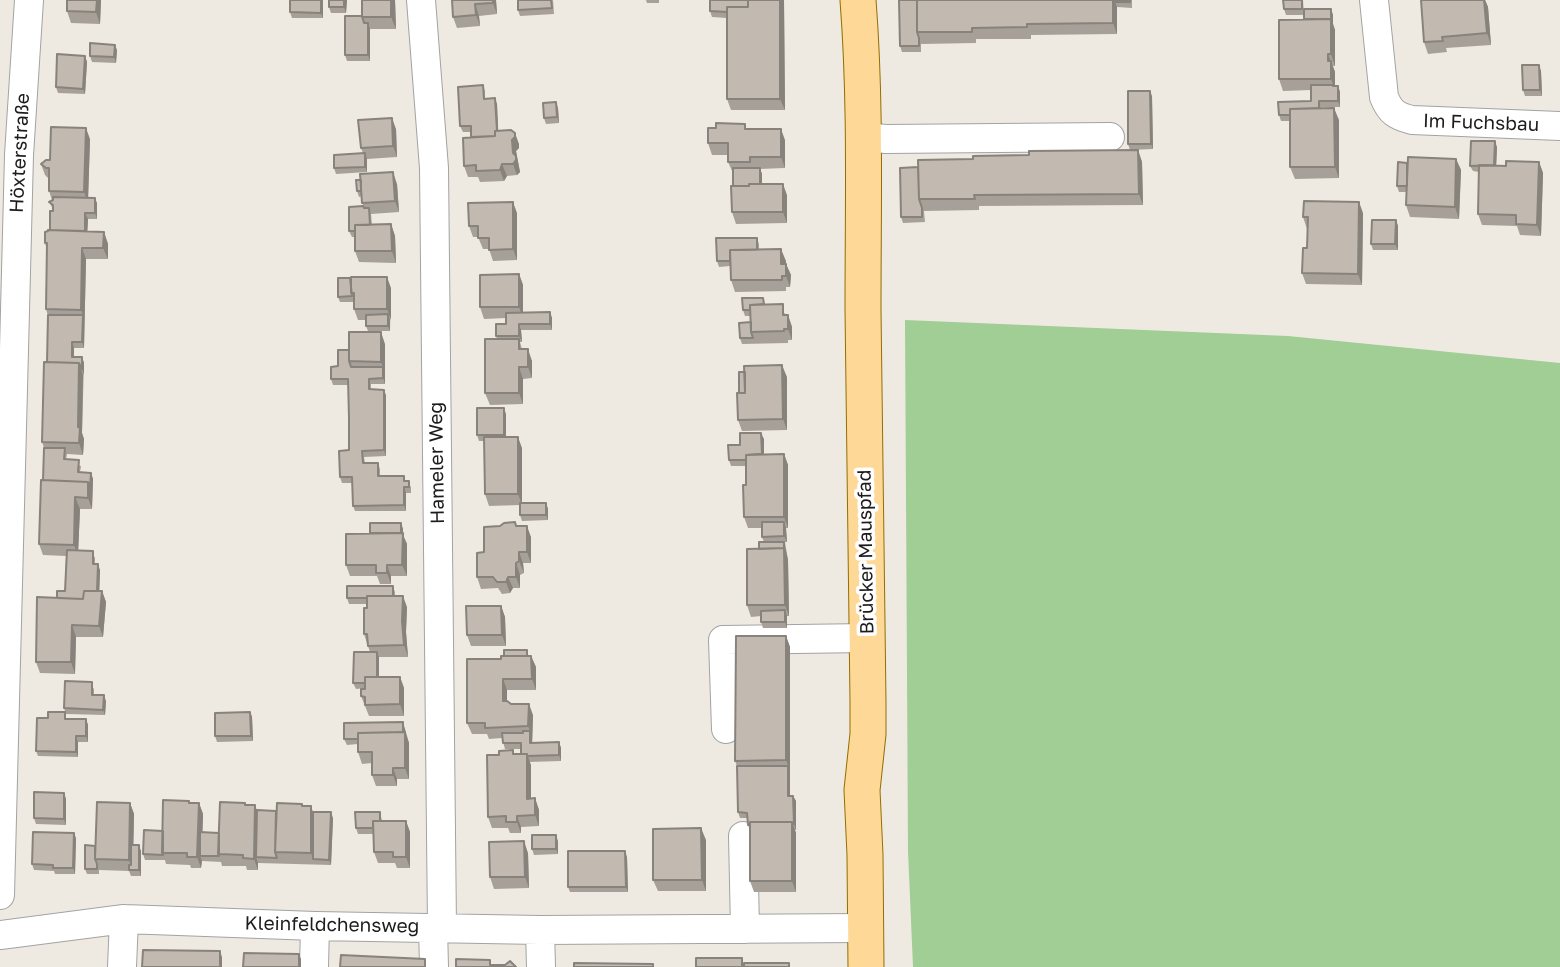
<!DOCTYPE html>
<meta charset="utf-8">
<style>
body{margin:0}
canvas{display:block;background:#eeeae1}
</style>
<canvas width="1560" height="967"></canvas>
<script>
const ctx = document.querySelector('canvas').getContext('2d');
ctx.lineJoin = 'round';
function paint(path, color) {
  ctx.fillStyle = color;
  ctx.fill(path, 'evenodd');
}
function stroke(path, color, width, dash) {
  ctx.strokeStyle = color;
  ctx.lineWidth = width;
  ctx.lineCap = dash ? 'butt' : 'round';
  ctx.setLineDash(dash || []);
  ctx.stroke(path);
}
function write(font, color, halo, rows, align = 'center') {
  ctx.font = font + ' "Golos Text",sans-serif';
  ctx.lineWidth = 7;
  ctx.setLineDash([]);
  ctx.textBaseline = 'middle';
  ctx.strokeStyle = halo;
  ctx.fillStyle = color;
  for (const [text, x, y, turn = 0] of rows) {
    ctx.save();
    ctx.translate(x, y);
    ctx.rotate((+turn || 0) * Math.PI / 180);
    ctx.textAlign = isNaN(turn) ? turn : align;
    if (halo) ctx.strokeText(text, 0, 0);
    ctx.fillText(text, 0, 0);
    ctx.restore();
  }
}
paint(new Path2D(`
 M905 320 1288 336 1560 363V967H913L908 851Z`), '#a1ce95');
const minor = new Path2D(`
 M421 0 434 168 442 927
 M1374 0 1384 97C1390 112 1396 116 1412 120L1560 126
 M864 137 886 139 1110 137
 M726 729 723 640 868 638
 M743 836 745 929
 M0 895 19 155 29 0
 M433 927 434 967
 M540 930 541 967
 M0 935 124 919 315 926 540 930 865 928
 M122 967 124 919
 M314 967 315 926`);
const major = new Path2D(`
 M858 0C866 103 863 206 863 309 864 440 867 571 868 702V734L862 790 865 855 866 967`);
stroke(minor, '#a3a3a3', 30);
stroke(major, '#946e00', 37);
stroke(minor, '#fff', 28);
stroke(major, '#fdd897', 35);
paint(new Path2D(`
 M67 0H101L100 24 71 23 67 11Z
 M323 0V18H292L290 12Z
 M347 0 346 13H331L329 7Z
 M395 0 396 29H370V61H347L345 55 362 16Z
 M452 0H496L497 14 479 16 480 26 457 28 453 17Z
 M553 0 554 14 520 16 518 10Z
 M646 0H659V3H647Z
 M784 0 785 110H731L727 99V18L712 17 710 11Z
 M899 0H1132V8L1117 7V34L1031 35V39H976V43L921 44V52H902L900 46Z
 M1303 0 1304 15H1286L1284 9Z
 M1421 0H1485L1488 7 1491 45 1446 48 1447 52 1428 54 1424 42Z
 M1331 9 1333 15V24L1335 30V66H1333L1335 72V86H1338L1340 92V107H1321V108L1339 120V178L1295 179 1290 167V121H1281L1279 115 1311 101V90L1283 91 1279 79 1304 19Z
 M117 50 116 63 92 62 90 56Z
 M85 56 87 62 85 94 58 93 56 87Z
 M1541 71 1542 96H1525L1523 90Z
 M483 85 485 91V99L497 104 498 130 519 144V148L516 151 520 172 517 175 507 176 504 181 480 182 478 177H468L464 166 471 137V132H463L460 126Z
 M1152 96 1153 149 1130 150 1128 144Z
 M558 108 559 123 546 124 544 118Z
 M396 129 397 157 367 159V172L336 174 334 168 363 153 361 148Z
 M747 129 785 140V168L760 169 762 174V184L787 195V223L736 224 732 212 733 173 728 162V155H712L708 143Z
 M90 139 88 197 97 203V219H88L87 231 104 232 108 244V259H86L84 348H74V357H82L84 363 82 433 84 439 83 455 67 454 66 460 81 466 80 472 91 473 93 479 92 509H80L78 551 95 557V564L100 570 99 591H102L106 602 103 637H76L75 674 40 673 36 662 57 598 65 591 66 556 43 555 39 544 43 480 44 448 42 442 47 362 48 316 46 309 47 250 45 243 48 231 50 230 53 209 49 202 52 200 49 191V179L45 175 41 164Z
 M1497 147 1496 165 1506 166 1539 162 1543 173 1541 236 1520 235 1517 226 1482 225 1478 214 1479 172 1473 171 1470 166Z
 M1138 150 1142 162 1143 205 979 206V210L924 211 925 222 903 223 901 217 918 167 973 159Z
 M1456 159 1461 170 1459 219 1410 217 1406 205V192H1399L1397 186Z
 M397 184 399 212 371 214 372 225 391 224 395 236 396 263 359 262 355 251V237H352L349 231 363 206 362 196 359 197 357 191Z
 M517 213V260L493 261 489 249H483L478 237H473L469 226Z
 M1363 213 1362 285 1306 284 1302 273 1307 248V229L1303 217Z
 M1396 220 1398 226V250H1373L1371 244Z
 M757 238 759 244V250L786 261V264L791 275 790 287H786V291L735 292 731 280 730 266 719 267 717 261Z
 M519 274 523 285V312H550L552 318V330H521L522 342H520L522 349 532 361V378L523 379V404L490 405 485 393 497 339 496 336 506 324V318L484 319 480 307Z
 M338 278 391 288 390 331H368L366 326V320H358L354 309V302H340L338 297Z
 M766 304 788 315 792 327V340H788V343L742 344 740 338 751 322 750 316H745L743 310Z
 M385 344V384H371V390L386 395V456L364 457 365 463H378L380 469V476L406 481 411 487V493H406V511H355L353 506 352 483H342L340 477 349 450 348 385H333L331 379 338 366 349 350Z
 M745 372 787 377V430L742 431 738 420 739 393Z
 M506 414V437L522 448V503H546L548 509V520L522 521 520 515V505L489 506 485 494 484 441H479L477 435Z
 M764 439V454H784L788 465V528H786L787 542H785L788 560 789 616H787V628H763L761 622V616L751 617 747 605 759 549 764 542 762 537V528H748L744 517 746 485V466H731L729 460 740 445Z
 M401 523 403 529V535L407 544V576H391V584H380L377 576H350L346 565 370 533Z
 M517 526 531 537V563H523L524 573 520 575V588H513L510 593 502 594 498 588 481 589 477 577 484 552Z
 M393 586 395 592V596L407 607 406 632 408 657H379V677H400L404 688V716H369L361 696 365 688 356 689 353 683 370 652 364 634 367 604H349L347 598Z
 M501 606 505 617 506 646H471L467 635Z
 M786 636 790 647V796H793L796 801V830H795L796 833V892H754L750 881V831L748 825V818H740L738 812 737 766 735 761Z
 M531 656 536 667V690H507V701L533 715 532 743 559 742 561 748V761L529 762 531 765V798H535L539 810V826L521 827V833H510L508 828H492L488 817 514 754H521V749H505L502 738 489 739 487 734H472L467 723 501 659Z
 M94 688V695L106 701 105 715 66 714 64 708Z
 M250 712 252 717 253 741 217 742 215 736Z
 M68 719H86L88 725V742H78V757L38 756 36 751Z
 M405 728V733L409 743V779H397V786H376L372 775V763L362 764 358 752V744L347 745 344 739Z
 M64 793 66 799V825L36 824 34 818Z
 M130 803 134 814 133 845 141 851V876H131L129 871 99 870V874H87L85 869 95 846Z
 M190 803H199L203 814 202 832 219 833 246 805 257 810 276 811 302 804V806L313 812 333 818 331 865 258 863V870H247L246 866H222L221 862 202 861 201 868H191L190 865 166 864 165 860H145L143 854 163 831Z
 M380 812 382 821H406L410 832V868H397L395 863H378L374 852 373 834H358L356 828Z
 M76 838 75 874H55L54 871 34 870 32 864Z
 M706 840V891H658L653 880Z
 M558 841V854L534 855 532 849Z
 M528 853 529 888 494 889 490 877Z
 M627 857 628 892H570L568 887Z`), '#a7a098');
paint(new Path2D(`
 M97 0H101L100 24 96 12Z
 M321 0H323V18L321 13Z
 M344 0H347L346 13 344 7Z
 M391 0H395L396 29 391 17Z
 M493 0H496L497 14 493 3Z
 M780 0H784L785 110 780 99Z
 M1113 0H1117L1115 2 1117 7V34L1113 23Z
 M1484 0H1485L1488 7 1491 45 1487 33Z
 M475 4 479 16 480 26 476 15Z
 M1331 9 1333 15V24L1335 30V66L1331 54Z
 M368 23 370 29V61L368 55Z
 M115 45 117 50 116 63 114 57Z
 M1328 54 1335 72V90L1331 79Z
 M85 56 87 62 85 94 83 89Z
 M1539 65 1541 71 1542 96 1540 90Z
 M1338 86 1340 92V107L1338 101Z
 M1150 91 1152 96 1153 149 1151 144Z
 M495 98 497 104 499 147 497 142Z
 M556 102 558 108 559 123 557 117Z
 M1334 108 1339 120V178L1335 167Z
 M392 118 396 129 397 157 393 146Z
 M86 128 90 139 88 203 84 192Z
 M781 129 785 140V168L781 157Z
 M515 133 519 144V148L516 151 520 172 517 175 513 164 512 140Z
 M1495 141 1497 147 1496 172 1494 166Z
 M1138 150 1142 162 1143 205 1139 194Z
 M365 153 367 159V172L365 167Z
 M1456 159 1461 170 1459 219 1455 207Z
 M1539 162 1543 173 1541 236 1537 225Z
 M502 164 507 176 504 181 500 170Z
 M760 168 762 174V195L760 189Z
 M393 172 397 184 399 212 395 201Z
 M783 184 787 195V223L783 212Z
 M95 198 97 203V219L95 213Z
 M513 202 517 213V260L513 249Z
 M1359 202 1363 213 1362 285 1358 274Z
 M85 213 88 219 87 242 85 236Z
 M1396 220 1398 226V250L1395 244Z
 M391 224 395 236 396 263 392 251Z
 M104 232 108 244V259L103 248Z
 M82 248 86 259 84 348 82 342 83 315 81 310Z
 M781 249 786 261 785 275 781 264Z
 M786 264 791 275 790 287 786 276Z
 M519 274 523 285V318L519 307Z
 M387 277 391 288V320L387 309Z
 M550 312 552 318V330L550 324Z
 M388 314 390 320V331L388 326Z
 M788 315 792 327V340L788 329Z
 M519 324 521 330 522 342 519 336Z
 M381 332 385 344V373L381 362Z
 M72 342 74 348V362L72 357Z
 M528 349 532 361V378L528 367Z
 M82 357 84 363V375L82 369Z
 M79 363 83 375 82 433 84 439 83 455 79 443 78 427Z
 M782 365 787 377V430L783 419Z
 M383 367 385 373V384L383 378Z
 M519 367 523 379V404L519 393Z
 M384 390 386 395V456L384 450Z
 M504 408 506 414V441L504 435Z
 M761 433 764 439V466L762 460Z
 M518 437 522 448V505L518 494Z
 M784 454 788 465V528L784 517Z
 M91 473 93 479 92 509 88 498V482Z
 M404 487 406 493V511L404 505Z
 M75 497 80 509 78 556 74 545Z
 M546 503 548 509V520L546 515Z
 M784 522 786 528 787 542 784 536Z
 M401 523 403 529V535L407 544V576L402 565Z
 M527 526 531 537V563L527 552Z
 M784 542 788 560 789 616 785 605Z
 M519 552 523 563 524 573 519 561Z
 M516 563 520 575V588L516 577Z
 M98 564 100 570 99 602 97 596Z
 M387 565 391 576V584L387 573Z
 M508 577 513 588 510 593 506 582Z
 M102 591 106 602 103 637 99 626Z
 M403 596 407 607 406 632 408 657 404 645 402 621Z
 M501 606 505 617 506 646 502 635Z
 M785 610 787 616V628L785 622Z
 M72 625 76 637 75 674 71 662Z
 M786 636 790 647V771L786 760Z
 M377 652 379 657V688L377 682Z
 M531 656 536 667V690L532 679Z
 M400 677 404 688V716L400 704Z
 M503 679 507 690V712L503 701Z
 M104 695 106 701 105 715 103 710Z
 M529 704 533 715 532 748 530 743V731L528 726Z
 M250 712 252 717 253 741 251 736Z
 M86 719 88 725V742L86 736Z
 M403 722 409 743V779L405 768Z
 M76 736 78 742V757L76 752Z
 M559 742 561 748V761L559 755Z
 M527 754 531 765V810L527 799Z
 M788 766 790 771V802L788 796Z
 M393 768 397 779V786L393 775Z
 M64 793 66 799V825L64 819Z
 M793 796 796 801V830L794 824Z
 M535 798 539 810V826L535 815Z
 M130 803 134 814 133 871 129 860Z
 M199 803 203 814 202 856H200L202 861 201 868 197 857Z
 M255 805 259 816 256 857 258 863V870L254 859Z
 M311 806 315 818 313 859 311 853Z
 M331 812 333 818 331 865 329 860Z
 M517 816 521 827V833L517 822Z
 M406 821 410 832V868L406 857Z
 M792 822 796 833V892L792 881Z
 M701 828 706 840V891L702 880Z
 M74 833 76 838 75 874 73 868Z
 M556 835 558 841V854L556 849Z
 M524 841 528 853 529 888 525 877Z
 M139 845 141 851V876L139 870Z
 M625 851 627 857 628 892 626 887Z
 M220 951 222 957V967H220Z
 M299 954 301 959V967H299Z`), '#88827c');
const building = new Path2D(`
 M67 0H97L96 12 67 11Z
 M290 0H321V13L290 12Z
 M329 0H344V7H329Z
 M362 0H391V17H362Z
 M452 0H493V3L475 4 476 15 453 17Z
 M518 0H551L552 8 518 10Z
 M710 0H748V7H727V12L710 11Z
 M748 0H780V99H727V7H748Z
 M899 0H917V32L919 38V46H900Z
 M917 0H1113V23L1027 24V27L972 28V32H917Z
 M1115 0H1130V2H1115Z
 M1283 0H1302V9H1284Z
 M1421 0H1484L1487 33 1442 37 1443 41 1424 42Z
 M1304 9H1331V19H1304Z
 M345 16H362L364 23H368V55H345Z
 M1331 19V54H1328V61H1331V79H1279V20Z
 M90 43 115 45 114 57 90 56Z
 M57 54 85 56 83 89 56 87Z
 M1522 65H1539L1540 90H1523Z
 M483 85 484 99 495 98 497 131H495V136L471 137V126H460L458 87Z
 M1311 85H1333V86H1338V101H1319V108L1290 109V115H1279L1278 102 1311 101Z
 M1128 91H1150L1151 144H1128Z
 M556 102 557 117 544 118 543 103Z
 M1334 108 1335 167H1290V109Z
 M392 118 393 146 361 148 358 120Z
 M716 123 745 124V129H781V157H750V162H728V143H708V128H716Z
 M51 127 86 128 84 192 49 191V168H46L41 164 46 160H50Z
 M511 130 515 133V137L512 140 513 153 516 156V160L513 164H502L500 170 476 171V165L464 166 463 138 495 136V131Z
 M1471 141H1495L1494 165 1470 166Z
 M1138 150 1139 194 974 195 975 199H919L918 160 973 159V156L1029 155V151Z
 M365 153V167L334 168V155Z
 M1408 157 1456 159 1455 207 1406 205Z
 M1506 161 1539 162 1537 225 1516 224V215L1478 214 1479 165 1506 166Z
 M1398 162 1407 163V186H1397Z
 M918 167 919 199 922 208V217H901L900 168Z
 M733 168H760V184H749V186H733Z
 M393 172 395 201 362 203 360 174Z
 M356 180H361V191H357Z
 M749 184H783V212H732L731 186H749Z
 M53 197 95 198V213H85V231L50 230V211H53V205L49 202 53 200Z
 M1304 201 1359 202 1358 274 1302 273 1303 248H1307L1308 217H1303Z
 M513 202V249L489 250V238H478V226H469L468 203Z
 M363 206 364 208H369L370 225H355V231H349V207Z
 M1372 220H1396L1395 244H1371Z
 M391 224 392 251H355V225Z
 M48 230 104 232 103 248H82L81 310 46 309 47 243H45V232L48 231Z
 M716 238H757V250H730V261H717Z
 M781 249V264H786V276H782V280H731L730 250Z
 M519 274V307H480V275Z
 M351 277H387V309H354V293H351Z
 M338 278H350L352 296 338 297Z
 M742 298H763L764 304 750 305V310H743Z
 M783 304V315H788V329H784V331L751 332 750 305Z
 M550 312V324H519V336H496V324H506V313Z
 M388 314V326H366V315Z
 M48 315H83L82 342H72V357H82V369L79 363 47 362Z
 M751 322V332L753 338H740L739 323Z
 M349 332H381V362L349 361Z
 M485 339H519V349H528V367H519V393H485Z
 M338 350H349V361L351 367H383V378L369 379V389L384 390V450L362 451 363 463H378V476H404V481H409V487H404V505L353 506 352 477H340L339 451 349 450V418L348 379H331V367L338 366Z
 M44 362 79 363 78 427 80 428 79 443 42 442Z
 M782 365 783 419 738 420 737 393H745L744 366Z
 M739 372H745V393H739Z
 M477 408H504V435H477Z
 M740 433H761L762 454 746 455V460H729L728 445H740Z
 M484 437H518V494H485Z
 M44 448H65L64 459 79 460 78 472 91 473 90 487 88 482 43 480Z
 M784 454V517H744L743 485H746V455Z
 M41 480 88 482V498L75 497 74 545 39 544Z
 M520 503H546V515H520Z
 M515 522 516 526H527V552H519V561L516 563V577H508L506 582H497L493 577H477V553L484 552V527L500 526 504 523Z
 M762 522H784V536L762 537Z
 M370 523H401V533H370Z
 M403 533 402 565H387V573H376V565H346V534Z
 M759 542H784V549V548L759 549Z
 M784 548 785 605H747V549Z
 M67 550 93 551V564H98L97 591H84L83 599 57 598V591H65Z
 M347 586H393V596H367V598H347Z
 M84 591H102L99 626 72 625 71 662H36L37 597 83 599Z
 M367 596H403L402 621 404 645 368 646 367 634H364V608H367Z
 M466 606H501L502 635H467Z
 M785 610V622H761V611Z
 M736 636H786V760L735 761Z
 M504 650H527V656H504Z
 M354 652H377V677H365V683H353Z
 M501 656H531L532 679H503V701H507L511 704H529L528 726 485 728V723H467V659H501Z
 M365 677H400V704L365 705V697L361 696V689H365Z
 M65 681 92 682V695H104L103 710 64 708Z
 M48 712H65V719H86V736H76V752L36 751 37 718H48Z
 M250 712 251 736H215V713Z
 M403 722V732L358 733V739H344V723Z
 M523 731H530V743L559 742V755L527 756V754H521V743H503L502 733H523Z
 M405 732V768H393V775H372V752H358V733Z
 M513 750V754H527V799L535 798V815L517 816V822H506V816L488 817 487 755H499V751Z
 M737 766H788V796H793L794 824H793L792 822H750V825H748L747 813 738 812Z
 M34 792 64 793V819L34 818Z
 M163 800 189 801V803H199L197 857H187V853H162Z
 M97 802 130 803 129 860 95 859Z
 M220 802 245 803V805H255L254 859 243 858V855L218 854Z
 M277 803 302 804V806H311V853L275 852Z
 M257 810 276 811 275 852 277 858 256 857Z
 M313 812H331L329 860 313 859Z
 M355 812H380V821H373V828H356Z
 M373 821H406V857H393V852H374Z
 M750 822H792V881H750Z
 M701 828 702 880H653V829Z
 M144 830 163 831V855L143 854Z
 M33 832 74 833 73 868H53V865L32 864Z
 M200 832 219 833V856H200Z
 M532 835H556V849H532Z
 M524 841 525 877H490L489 842Z
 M85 845 95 846V859L97 864V869H85Z
 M131 845H139V870H129V865H131Z
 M568 851H625L626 887H568Z
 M143 950 220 951V967H142Z
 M244 953 299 954V967H243Z
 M341 955 425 959V967H340Z
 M696 958H742V967H696Z
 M456 959 490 960V965H505L510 961 516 967H456Z
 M574 963 653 964V967H574Z
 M744 963H789V967H744Z`);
paint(building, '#c2bab1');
stroke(building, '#88827c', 2);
write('19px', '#1c1c1c', '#fff', [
 ["Im Fuchsbau",1481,123,2],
 ["Höxterstraße",20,153,-87],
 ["Hameler Weg",437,463,-91],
 ["Brücker Mauspfad",866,552,-91],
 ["Kleinfeldchensweg",332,925,1]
]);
</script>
